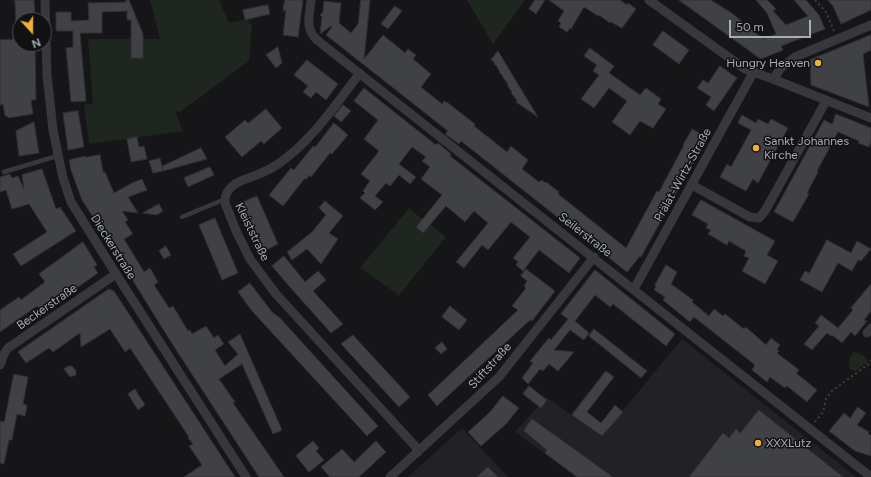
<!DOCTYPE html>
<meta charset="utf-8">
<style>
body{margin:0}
#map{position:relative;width:871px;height:477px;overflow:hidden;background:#161618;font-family:Figtree,sans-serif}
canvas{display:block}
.north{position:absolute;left:12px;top:12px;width:40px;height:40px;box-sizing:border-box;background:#111113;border:1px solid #4d4f55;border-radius:50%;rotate:159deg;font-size:11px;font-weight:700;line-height:16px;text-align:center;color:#a8adb8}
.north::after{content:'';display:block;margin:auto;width:14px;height:18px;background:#f2b134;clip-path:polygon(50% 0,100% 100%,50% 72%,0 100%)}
.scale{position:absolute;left:729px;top:20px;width:82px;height:18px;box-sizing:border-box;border:2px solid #a8adb8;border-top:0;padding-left:5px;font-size:12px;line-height:14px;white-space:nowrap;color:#a8adb8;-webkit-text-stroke:3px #111113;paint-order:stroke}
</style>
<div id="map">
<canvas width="871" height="477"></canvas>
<div class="north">N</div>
<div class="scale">50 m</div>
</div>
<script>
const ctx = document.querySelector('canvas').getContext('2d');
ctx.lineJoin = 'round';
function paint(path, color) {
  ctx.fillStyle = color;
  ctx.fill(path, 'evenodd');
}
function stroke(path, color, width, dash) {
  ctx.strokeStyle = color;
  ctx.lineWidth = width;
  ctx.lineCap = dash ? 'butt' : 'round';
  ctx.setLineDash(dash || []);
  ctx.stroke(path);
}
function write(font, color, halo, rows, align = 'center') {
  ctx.font = font + ' Figtree,sans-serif';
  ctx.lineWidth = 3;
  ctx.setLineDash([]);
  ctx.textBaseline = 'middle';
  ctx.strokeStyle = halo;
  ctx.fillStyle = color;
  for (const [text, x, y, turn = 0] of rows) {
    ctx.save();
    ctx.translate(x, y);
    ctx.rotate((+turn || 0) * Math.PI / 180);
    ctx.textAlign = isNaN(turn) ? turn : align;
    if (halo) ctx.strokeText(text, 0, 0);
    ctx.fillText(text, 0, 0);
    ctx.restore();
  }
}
paint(new Path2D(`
 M682 339 856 477H577L515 432 546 397 602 436Z
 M462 428 508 477H408Z`), '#222225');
paint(new Path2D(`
 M150 0H219L229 23 248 19 249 24H252L249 61 180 112 175 111 183 131 89 144 84 105 93 103 88 39H160Z
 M467 0H525L493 44Z
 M409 208 422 219 416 227 423 233 430 224 446 237 399 295 360 268Z
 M853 352C860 353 865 355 868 362L855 371 850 369C848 361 849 358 853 352Z`), '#1e261f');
const building = new Path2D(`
 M15 0H34L35 20H16Z
 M126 0H129L143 34V58H131V20H127V11L102 12V33H80L86 101 71 102 66 48 73 47V31H56V12H71V21L89 20 88 3 126 2Z
 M285 0H303L298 37 283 35 286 10 283 11Z
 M361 0H370L364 59 383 35 405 53 408 49 416 55 413 59 431 74 421 87 442 104 444 101 448 103 475 124 474 126 507 152 511 146 528 160 522 169 539 182 542 180 545 183 546 182 559 192 558 194 626 248 657 191 659 192 684 145H683L692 129 707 137 641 257 640 256 627 272 461 141 459 144 445 134 448 131 326 35 332 27 331 26 320 34 322 17 320 15 323 12 324 1 341 3 339 23 351 33 358 24Z
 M535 0H545L536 14 529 9Z
 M549 0H620L627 5 628 3 636 9 622 28 611 22 610 23 599 15 598 16 584 7 571 29 570 28 567 32 559 27 561 23 558 21 564 11Z
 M679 0H711L733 14 763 39 776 34 767 13 756 0H767L776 9 773 11 786 25 808 16 794 0H806L819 15 825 29 781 46 783 50 761 59Z
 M828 0H871V10L841 24 833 6Z
 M268 5 270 14 245 20 243 10Z
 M395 6 402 11 388 29 381 24Z
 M663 31 689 50 679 64 653 45Z
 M871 35V50L863 54 869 107 811 85 810 60Z
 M20 39V44H35L36 100H31L33 114 8 118 7 116H5L3 104 0 105V40Z
 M278 47 282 63 276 68 266 55Z
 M590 48 614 66 609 73 640 95 646 88 661 99 658 104 666 109 653 128 640 121 630 135 612 122 627 101 609 88 594 108 581 99 599 75 593 71 597 65 584 56Z
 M498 51 513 76 538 117 516 102 517 100 511 93 512 92 507 85 508 84 502 76H503L499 72 500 71 497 68 498 67 494 64 495 63 491 60Z
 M307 60 338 84 326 100 316 92 311 98 303 92 308 86 294 75Z
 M720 66 737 78 714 111 706 105 711 97 697 88 703 80 708 83Z
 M364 88 436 145 438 143 451 154 450 156 580 258 569 273 539 250 523 271 516 265 518 262 513 258 530 237 511 222 488 250 482 245 464 268 456 262 488 223 474 211 465 222 446 206 423 233 416 227 442 195 421 179 430 167 422 161 426 157 412 147 399 164 416 177 410 184 399 175 390 186 386 183 375 196 383 202 375 210 360 198 365 193 363 191 370 181 361 174 379 151 364 139 378 120 354 101Z
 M343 105 351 111 341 122 334 116Z
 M266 109 282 128 264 144 261 141 242 157 225 137 245 120 248 123Z
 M78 111 84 147 68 150 63 113Z
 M836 114 871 128V142L869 147 858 143 859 141 838 132 817 171 818 172 807 193 809 194 793 222 774 212 824 120 832 124Z
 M742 115 756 123 758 119 768 124 771 119 788 128 758 183 753 179 746 191 720 177 727 164 731 167 751 130 738 123Z
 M34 122 39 153 19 156 16 131Z
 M334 123 348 135 332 154 330 153 311 177 309 175 306 180 305 178 283 206 269 195 291 168 294 170 313 146 315 147Z
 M137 137 139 147 144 146 147 159 131 162 127 139Z
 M201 148 207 159 163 171 162 167 163 171 153 173 149 161 160 158 162 166Z
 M100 155 103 172H105L114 193 132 183 142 179 147 190 128 197 138 213 122 211 128 220 125 222 133 234 124 239 144 272 150 268 158 282 154 285 169 308 173 306 188 331 190 330 192 334 206 326 214 338 218 335 224 344 215 350 225 366 238 354 228 342 240 334 282 430 273 434 242 364 219 379 235 402 233 403 284 477H259L171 342 112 247 116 245 104 226 100 228 82 200 71 170 69 160 85 156 86 157Z
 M210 167 214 175 188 187 184 178Z
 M42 169 56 209 60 207 76 231 21 266 13 254 47 232 29 204 12 209 6 190 0 192V177L10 174 12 178 18 176 24 189 22 175Z
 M257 196 278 244 262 252 241 203Z
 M701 200 775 241 767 255 778 261 765 284 742 271 749 258 744 256 746 251 729 241 727 245 708 234 711 230 706 228 708 224 692 215Z
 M325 201 343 216 329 233 338 239 321 264 307 249 292 260 287 252 312 232 326 215 319 208Z
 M159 204 163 211 157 215 143 213Z
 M215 218 238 273 222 280 199 225Z
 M827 240 851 253 857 241 871 249 861 261 858 260 852 271 838 263 822 292 800 280 805 271 809 273Z
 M83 242 97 265 94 267 98 273 68 294 67 292 56 300 55 305 49 304 41 311 37 306 0 332V310L19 297 21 300 45 282 39 274Z
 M166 246 171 255 164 259 159 251Z
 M284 256 305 282 318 271 326 280 313 291 343 324 331 333 289 286 272 266Z
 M666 265 677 272 671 284 693 300 692 302 709 316 714 309 723 316 725 314 744 329 746 327 766 345 771 338 780 345 777 349 779 351 777 353 799 370 796 373 817 390 807 402 787 386 785 388 770 377 767 382 752 370 755 365 745 357 694 317 690 322 663 300 665 297 654 290 656 286 655 285Z
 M526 269 555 291 532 321 530 320 437 406 428 395 518 310 512 306 526 288 524 286 527 281 521 276Z
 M595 270 675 334 666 346 613 304 610 307 595 295 575 321 589 333 584 340 570 330 554 350 574 352 558 371 549 364 543 371 540 369 528 384 522 378 533 363 530 361 549 338 551 340 568 319 561 314Z
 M250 283 272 312 280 318 378 426 367 436 252 311 238 292Z
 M871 284V311L864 320 867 321 855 336 851 332 842 343 832 335 831 336 827 333 812 350 804 344 819 326 815 323 821 315 838 328 853 310 851 308Z
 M109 289 114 291 235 477H184L202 465 189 446 193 444 188 438 189 437 130 348 125 352 110 329 81 347 80 333 53 352 49 348 26 363 18 352Z
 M450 306 467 320 459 330 442 317Z
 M594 329 647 371 641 378 589 336Z
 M353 335 410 397 399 407 341 344Z
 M442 342 447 349 441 354 435 348Z
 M69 366H72L76 371V375L70 377 64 369Z
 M606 371 614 377 587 412 601 423 615 405 623 412 602 436 572 415Z
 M14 374 28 377 23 404 27 405 25 416 17 414 12 440H9L4 464 0 463V421L4 422Z
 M529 386 547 400 541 408 523 394Z
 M135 389 145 405 138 410 128 394Z
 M503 396 519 408 506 424 481 446 468 432 490 412Z
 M858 407 866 413 857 425 869 432 868 433 871 436V456L855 451 829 431 844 413 850 418Z
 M759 410 843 477H689L723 433 729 438 736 429 740 433Z
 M532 419 556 436 613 477H577L545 453 547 450 524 431Z
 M313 441 319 448 316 451 324 460 309 472 296 456Z
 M376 441 386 452 359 477H330L321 467 342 449 354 462Z
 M488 467 498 477H477Z`);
paint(building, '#404145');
stroke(building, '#303034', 1);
stroke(new Path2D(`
 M815 0 826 12 834 31
 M815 422 823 412 826 399 832 391 870 363 871 360`), '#3d3f44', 2, [2, 3]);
stroke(new Path2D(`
 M4 172 57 156
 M182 217 225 199`), '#37383d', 4.5);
stroke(new Path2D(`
 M45 0 47 75 53 130 63 178 71 202 116 274 246 477
 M311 0C310 15 304 28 317 40L871 477
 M649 0 745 69 773 79 871 118
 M360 73C335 105 312 141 278 164 271 169 262 173 254 176 241 181 224 185 225 203L237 233 250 259 276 294 415 446 418 452
 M773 79 781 68 795 57 871 25
 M692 185 750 217 759 218 765 211 826 101
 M634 289 753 73
 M867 333 871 328
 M0 365 4 354 8 348 116 274
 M390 477 499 377 594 257`), '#37383d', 9);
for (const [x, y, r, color] of [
 [818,63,4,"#f2b134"],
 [756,148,4,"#f2b134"],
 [758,443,4,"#f2b134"]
]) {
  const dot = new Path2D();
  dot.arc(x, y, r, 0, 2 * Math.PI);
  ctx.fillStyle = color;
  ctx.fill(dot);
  stroke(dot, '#111113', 1.5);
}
write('12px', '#a8adb8', '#111113', [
 ["Hungry Heaven",810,63,"right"],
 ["Sankt Johannes",764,141],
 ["Kirche",764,155],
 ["XXXLutz",766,443]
], 'left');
write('12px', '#a8adb8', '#111113', [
 ["Prälat-Wirtz-Straße",683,175,-61],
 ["Kleiststraße",252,232,64],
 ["Seilerstraße",585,235,38],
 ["Dieckerstraße",113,247,58],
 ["Beckerstraße",47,307,-35],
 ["Stiftstraße",490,366,-48]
]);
</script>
